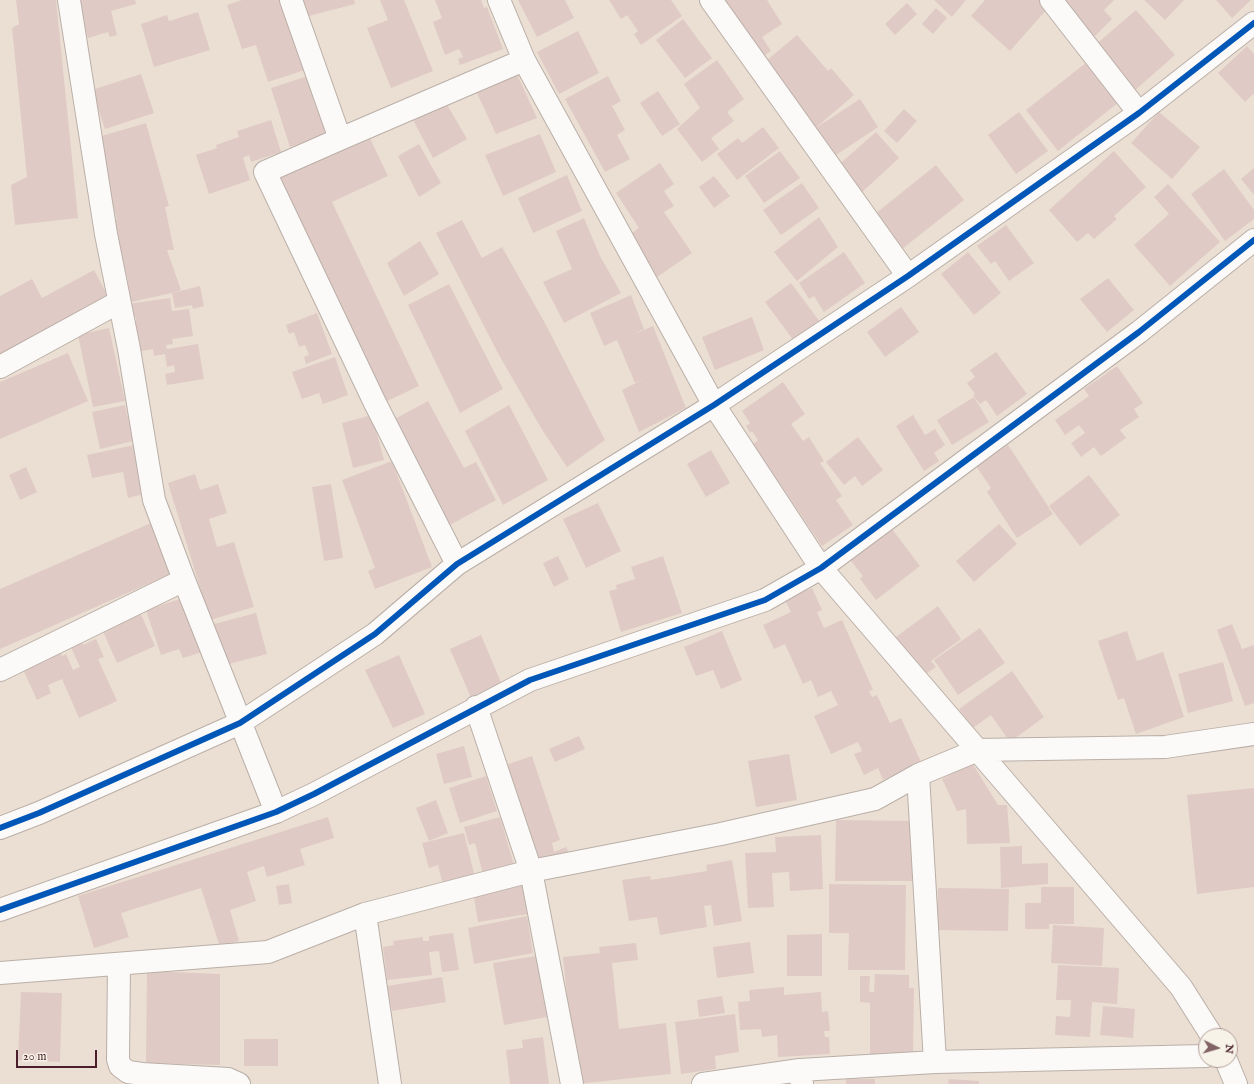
<!DOCTYPE html>
<style>
body{margin:0}
#map{position:relative;width:1254px;height:1084px;overflow:hidden;background:#eadfd2;font-family:"IM FELL English",serif}
canvas{display:block}
.north{position:absolute;left:1198px;top:1028px;width:40px;height:40px;box-sizing:border-box;background:#f7f3e8;border:1px solid #b29e9c;border-radius:50%;rotate:95deg;font-size:11px;font-weight:700;line-height:16px;text-align:center;color:#4a1f2b}
.north::after{content:'';display:block;margin:auto;width:14px;height:18px;background:#826265;clip-path:polygon(50% 0,100% 100%,50% 72%,0 100%)}
.scale{position:absolute;left:16px;top:1050px;width:81px;height:18px;box-sizing:border-box;border:2px solid #4a1f2b;border-top:0;padding-left:5px;font-size:12px;line-height:14px;white-space:nowrap;color:#4a1f2b;-webkit-text-stroke:3px #f7f3e8;paint-order:stroke}
</style>
<div id="map">
<canvas width="1254" height="1084"></canvas>
<div class="north">N</div>
<div class="scale">20 m</div>
</div>
<script>
const ctx = document.querySelector('canvas').getContext('2d');
ctx.lineJoin = 'round';
function paint(path, color) {
  ctx.fillStyle = color;
  ctx.fill(path, 'evenodd');
}
function stroke(path, color, width, dash) {
  ctx.strokeStyle = color;
  ctx.lineWidth = width;
  ctx.lineCap = dash ? 'butt' : 'round';
  ctx.setLineDash(dash || []);
  ctx.stroke(path);
}
paint(new Path2D(`
 M16 0H56L78 218 15 225 11 185 27 177 12 28 19 24Z
 M77 0H135L136 4 111 11 117 35 110 37 108 32 88 38Z
 M242 0H282L305 70 268 82 256 45 242 49 227 5Z
 M300 0H354L355 4 305 17Z
 M380 0H404L433 71 391 88 367 28 388 20Z
 M435 0H481L484 8 487 7 503 49 460 65 458 59 463 57 459 49 445 55 433 22 442 18Z
 M518 0H565L574 18 537 37Z
 M609 0H671L682 16 641 45 634 34 638 31 627 15 621 19Z
 M717 0H767L782 24 762 37 771 51 756 61Z
 M934 0H966L952 17Z
 M985 0H1039L1048 8 1010 51 971 16Z
 M1065 0H1114L1104 10 1112 19 1093 38 1060 6Z
 M1144 0H1184L1165 20Z
 M1216 0H1251L1232 18Z
 M907 3 917 14 895 35 885 24Z
 M936 8 947 18 933 34 922 24Z
 M1136 10 1175 55 1133 92 1094 46Z
 M198 12 210 50 154 67 141 24 167 15 169 21Z
 M683 19 712 58 685 78 656 40Z
 M578 31 599 73 559 94 537 52Z
 M797 35 828 71 831 68 854 95 813 130 760 66Z
 M1247 46 1254 54V93L1245 102 1218 73Z
 M717 60 744 99 727 112 734 121 711 138 719 149 702 162 677 129 700 108 684 84Z
 M1087 62 1119 102 1058 151 1026 110Z
 M516 72 537 118 496 134 476 91Z
 M141 74 154 113 105 129 92 90Z
 M308 76 327 135 290 147 271 88Z
 M608 76 621 101 612 106 625 130 617 135 630 159 605 172 565 99Z
 M658 91 680 124 662 136 640 103Z
 M860 99 878 127 830 159 811 131Z
 M445 101 467 139 433 158 413 120Z
 M904 109 917 121 897 143 884 131Z
 M1019 112 1048 151 1016 174 988 135Z
 M1159 112 1200 147 1172 179 1131 143Z
 M271 120 281 152 251 162 249 155 243 158 250 180 209 194 196 155 217 148 216 145 239 137 237 131Z
 M146 123 169 206 165 207 174 250H167L181 290 172 293 131 302 127 276 123 277 114 221 117 220 106 178 98 137Z
 M763 127 779 148 737 180 717 154 738 138 742 143Z
 M367 132 388 176 332 202 419 386 385 402 278 175Z
 M876 132 899 158 859 195 835 168Z
 M540 134 556 172 503 196 485 155Z
 M419 144 441 183 419 197 398 156Z
 M780 151 800 178 764 203 745 176Z
 M1114 151 1146 187 1114 216 1117 219 1094 239 1088 233 1077 242 1049 210Z
 M660 163 674 184 664 191 674 206 664 212 692 253 657 277 629 235 639 228 616 193Z
 M936 165 964 200 902 249 875 214Z
 M1254 168V195L1241 179Z
 M1224 169 1254 210V219L1225 241 1191 194Z
 M567 175 582 211 533 233 518 198Z
 M714 176 730 196 714 208 699 187Z
 M802 183 819 208 781 235 763 210Z
 M1168 184 1220 242 1170 286 1134 245 1169 214 1154 197Z
 M819 217 838 247 797 281 774 252Z
 M584 218 600 256 621 293 564 323 543 282 572 269 556 231Z
 M462 220 482 258 502 247 546 325 605 440 567 467 541 428 499 355 436 233Z
 M1006 225 1034 263 1009 281 995 261 991 264 977 246Z
 M420 241 439 274 404 296 387 263Z
 M844 252 865 283 824 312 814 296 809 299 799 283Z
 M968 252 1001 293 974 315 941 274Z
 M94 270 109 298 0 356V296L32 279 42 298Z
 M1108 278 1134 310 1107 332 1080 299Z
 M791 283 820 322 794 341 765 302Z
 M449 284 503 389 460 413 408 305Z
 M200 286 204 306 193 309 192 305 175 308 172 293Z
 M631 295 644 329 629 336 653 326 686 408 639 432 622 390 648 377 635 383 617 340 604 346 590 313Z
 M170 298 172 311 189 309 193 336 172 339 173 344 166 345 167 349 198 344 204 379 167 385 165 374 175 372 174 365 167 367 165 354 154 356 153 349 137 352 129 322 136 321V317L130 318 128 304Z
 M901 307 919 332 885 357 867 332Z
 M317 313 332 354 306 364 304 357 309 355 305 345 299 347 294 332 289 334 286 325Z
 M752 317 764 350 715 370 702 337Z
 M109 328 125 401 93 407 78 335Z
 M996 352 1027 394 997 416 986 400 980 404 973 395 975 394 967 383 975 377 970 370Z
 M68 353 88 401 0 439V382Z
 M335 357 348 395 323 404 319 393 302 399 292 372Z
 M1117 366 1143 403 1134 409 1139 417 1120 430 1126 438 1101 456 1094 447 1081 457 1071 443 1085 433 1079 425 1065 435 1055 420 1089 396 1084 389Z
 M783 382 805 414 791 424 803 441 809 437 824 461 820 463 842 496 836 500 853 525 822 546 753 444 758 440 752 431 750 433 746 426 750 423 742 411Z
 M974 397 989 422 952 445 937 420Z
 M428 401 464 468 476 462 496 500 448 526 391 421Z
 M125 405 133 441 100 449 92 412Z
 M509 405 548 480 503 505 465 431Z
 M372 415 384 460 353 468 342 423Z
 M913 415 925 435 935 429 945 445 934 453 939 461 924 471 896 426Z
 M858 437 883 470 862 486 855 476 844 485 826 462Z
 M134 445 144 494 128 498 123 472 92 478 87 455Z
 M1008 445 1053 514 1017 538 987 492 991 488 976 466Z
 M711 450 730 483 706 497 687 464Z
 M392 461 432 567 375 589 368 571 375 568 342 480Z
 M26 467 37 492 20 500 9 475Z
 M195 474 200 490 218 484 227 513 209 519 217 547 234 542 254 607 210 620 168 483Z
 M1089 475 1120 515 1080 546 1049 506Z
 M331 484 343 558 324 561 312 487Z
 M598 503 621 551 586 568 563 519Z
 M151 523 173 573 0 649V589Z
 M999 524 1017 544 974 582 956 561Z
 M892 529 920 566 876 600 860 579 863 576 851 561Z
 M558 556 569 579 554 587 543 563Z
 M663 556 682 613 621 632 609 591 617 589 616 585 635 579 631 567Z
 M812 588 822 610 817 612 824 628 842 620 873 690 869 691 872 697 877 695 890 723 901 718 921 762 883 780 878 768 864 775 854 754 862 751 858 742 831 754 814 716 838 705 831 691 818 697 811 680 803 684 785 644 774 649 763 625 791 612 785 600Z
 M183 598 202 652 183 658 179 649 161 655 146 610Z
 M938 606 961 639 931 661 936 667 924 675 896 637Z
 M139 610 155 646 117 663 101 627Z
 M256 613 267 654 225 665 214 624Z
 M1232 624 1242 649 1254 645V703L1245 706 1217 630Z
 M980 628 1005 663 958 695 934 660Z
 M722 631 742 680 721 689 713 670 696 676 684 647Z
 M1127 631 1137 661 1163 652 1184 717 1136 734 1124 698 1118 700 1098 641Z
 M481 635 503 687 472 700 450 649Z
 M80 638 83 645 96 639 104 657 98 659 117 701 79 718 62 679 48 685 51 693 37 700 21 665 58 648 62 656 66 654 73 670 80 667 69 643Z
 M399 655 425 714 393 728 365 670Z
 M1223 662 1233 701 1188 713 1178 674Z
 M1012 671 1044 717 1010 742 991 715 973 728 959 709Z
 M579 736 585 749 555 762 549 749Z
 M464 746 472 777 444 784 436 754Z
 M789 754 797 800 756 807 748 761Z
 M532 756 560 840 552 843 554 852 566 847 569 853 531 866 494 769Z
 M972 763 998 805H1007L1010 843 967 844 966 809 957 811 942 779Z
 M486 776 497 811 460 823 449 788Z
 M1254 788V887L1197 894 1187 795Z
 M436 800 448 833 429 841 416 808Z
 M328 817 334 838 300 849 305 865 267 877 264 866 247 872 256 901 230 910 239 941 220 947 201 888 121 913 129 937 94 948 78 896Z
 M500 817 514 865 483 874 475 843 469 845 464 827Z
 M836 820 912 821V881H835Z
 M464 833 475 877 443 885 438 865 429 868 422 843Z
 M821 835 823 889 790 891 789 872 772 873 774 907 748 908 745 853 776 852 775 837Z
 M1022 846V864L1048 863V884L1001 888 1000 847Z
 M732 860 742 921 714 926 711 905 704 906 707 927 660 935 657 917 629 921 622 880 650 876 651 880 707 871 706 865Z
 M289 884 292 903 279 905 276 886Z
 M523 884 527 914 478 922 473 892Z
 M829 884 906 885 905 970H848L849 933H829Z
 M1041 887H1074V924H1049V929H1025V903H1041Z
 M938 888 1009 889 1008 931 937 930Z
 M527 916 533 953 474 964 468 928Z
 M1053 925 1104 928 1102 966 1051 963Z
 M453 933 459 970 442 972 439 951 429 952 432 975 387 980 383 947 394 945 393 941 423 937V941H429V936Z
 M822 934V976H787V935Z
 M750 942 754 973 717 978 713 947Z
 M636 943 638 960 612 963 619 1029 666 1023 671 1074 576 1084 563 957 600 953 599 947Z
 M536 956 547 1017 504 1025 493 963Z
 M1058 965 1119 968 1117 1004 1092 1002 1090 1037 1055 1035 1056 1016 1070 1017 1071 1000H1056Z
 M147 971 220 974V1065L146 1063Z
 M875 974 909 975V988H914L913 1055H870V1003L860 1002V976H870L869 992H874Z
 M442 977 446 1002 392 1011 387 986Z
 M784 987V995L821 992 822 1012 828 1011 830 1031H824L825 1037H829L830 1054 778 1057 777 1035 762 1037 761 1029 740 1030 738 1002 750 1001 749 990Z
 M21 992 62 993 60 1062 18 1060Z
 M722 996 725 1013 699 1017 697 1000Z
 M1103 1006 1135 1009 1133 1038 1100 1035Z
 M735 1014 739 1052 715 1056 716 1069 681 1074 675 1022Z
 M543 1037 549 1084H510L506 1050 523 1048 522 1040Z
 M244 1039H278V1066H244Z
 M846 1079H875V1084H846Z
 M949 1079 979 1081V1084H948Z`), '#e0cac5');
const minor = new Path2D(`
 M69 0 106 234 129 349 154 500 184 580 276 812
 M291 0 340 139 265 172 375 403 457 564
 M499 0 524 60 714 405 821 568 1181 987 1212 1036
 M711 0 908 276
 M1051 0 1139 113
 M340 139 524 60
 M0 367 119 302
 M0 670 184 580
 M476 707 531 871 572 1084
 M918 775 935 1062
 M0 828 39 813 240 723 375 634 457 564 714 405 908 276 1139 113 1254 23
 M0 910 276 812 314 794 530 680 765 600 821 568 1139 332 1254 240
 M365 914 390 1084
 M119 964 118 1059 120 1066 128 1072 142 1074 228 1079 239 1084
 M0 973 268 952 365 914 531 871 721 834 875 799 918 775 978 750 1165 747 1254 734
 M1226 1060 1236 1084
 M800 1070 935 1062 1206 1056
 M703 1084 800 1070 802 1084`);
stroke(minor, '#baafa8', 24);
stroke(minor, '#fcfaf8', 22);
stroke(new Path2D(`
 M0 828 39 813 240 723 375 634 457 564 714 405 908 276 1139 113 1254 23
 M0 910 276 812 314 794 530 680 765 600 821 568 1139 332 1254 240`), '#0057b8', 6);
</script>
